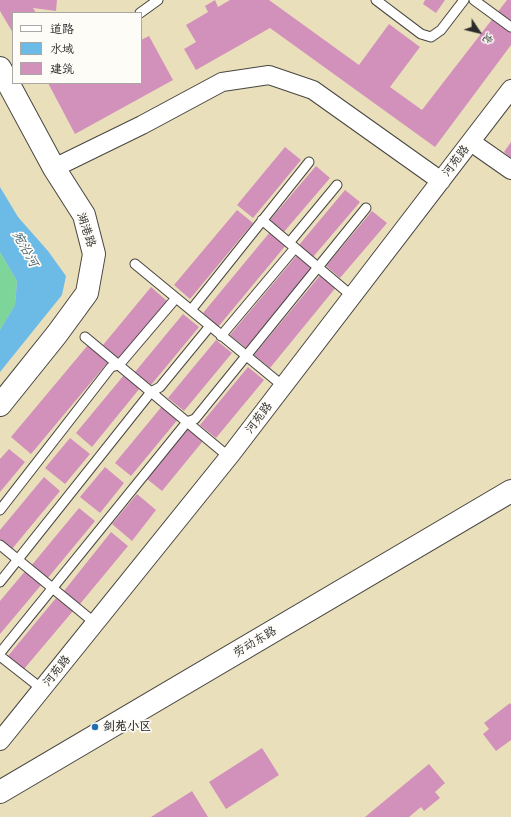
<!DOCTYPE html>
<meta charset="utf-8">
<style>
body{margin:0}
#map{position:relative;width:511px;height:817px;overflow:hidden;background:#eadfbb;font-family:"Playpen Sans","LXGW WenKai TC",sans-serif}
canvas{display:block}
.legend{position:absolute;left:12px;top:12px;width:130px;height:72px;box-sizing:border-box;background:#fdfcf7;border:1px solid #a9a8a5;margin:0;padding:5px 7px;list-style:none;font-size:12px;color:#2b2b2b}
.legend li{display:flex;align-items:center;gap:8px;height:20px}
.legend b{width:20px;border:1px solid #a9a8a5}
.north{position:absolute;left:459px;top:12px;width:40px;height:40px;-webkit-text-stroke:3px #fdfcf7;paint-order:stroke;rotate:125deg;font-size:11px;font-weight:700;line-height:16px;text-align:center;color:#2b2b2b}
.north::after{content:'';display:block;margin:auto;width:14px;height:18px;background:#2b2b2b;clip-path:polygon(50% 0,100% 100%,50% 72%,0 100%)}
</style>
<div id="map">
<canvas width="511" height="817"></canvas>
<ul class="legend">
<li><b style="height:5px;background:#fff"></b>道路</li>
<li><b style="height:11px;background:#6cbae6"></b>水域</li>
<li><b style="height:11px;background:#d291bb"></b>建筑</li>
</ul>
<div class="north">北</div>
</div>
<script>
const ctx = document.querySelector('canvas').getContext('2d');
ctx.lineJoin = 'round';
function paint(path, color) {
  ctx.fillStyle = color;
  ctx.fill(path, 'evenodd');
}
function stroke(path, color, width, dash) {
  ctx.strokeStyle = color;
  ctx.lineWidth = width;
  ctx.lineCap = dash ? 'butt' : 'round';
  ctx.setLineDash(dash || []);
  ctx.stroke(path);
}
function write(font, color, halo, rows, align = 'center') {
  ctx.font = font + ' "Playpen Sans","LXGW WenKai TC",sans-serif';
  ctx.lineWidth = 3.5;
  ctx.setLineDash([]);
  ctx.textBaseline = 'middle';
  ctx.strokeStyle = halo;
  ctx.fillStyle = color;
  for (const [text, x, y, turn = 0] of rows) {
    ctx.save();
    ctx.translate(x, y);
    ctx.rotate((+turn || 0) * Math.PI / 180);
    ctx.textAlign = isNaN(turn) ? turn : align;
    if (halo) ctx.strokeText(text, 0, 0);
    ctx.fillText(text, 0, 0);
    ctx.restore();
  }
}
paint(new Path2D(`
 M0 252 17 281 15 305 0 330Z`), '#7dd59a');
paint(new Path2D(`
 M0 187 18 217 48 251 66 276 62 295 0 372V330L15 305 17 281 0 252Z`), '#6cbae6');
paint(new Path2D(`
 M0 0H57L56 11 33 8 36 13H13V33L0 11Z
 M215 0 218 7 230 0H269L359 65 389 24 420 47 390 87 422 110 507 0H511V45L435 147 270 28 196 70 184 49 196 42 186 25 208 12 205 6Z
 M425 0H445L436 13 423 4Z
 M149 36 173 80 75 134 48 83H141V40Z
 M511 142V158L504 152Z
 M285 147 301 160 253 218 237 205Z
 M316 166 330 178 283 233 269 221Z
 M345 190 360 202 313 257 299 245Z
 M237 210 253 223 190 299 174 285Z
 M372 211 387 223 340 278 326 266Z
 M270 232 286 245 218 327 203 313Z
 M298 254 313 266 246 348 230 335Z
 M322 273 337 286 270 368 254 355Z
 M151 287 167 301 119 359 103 345Z
 M183 314 199 327 151 385 135 372Z
 M216 340 232 353 184 411 168 398Z
 M88 345 108 362 31 454 11 437Z
 M248 367 264 380 216 438 200 425Z
 M124 375 140 388 92 447 76 433Z
 M163 405 179 418 131 476 115 463Z
 M188 429 203 441 162 491 147 479Z
 M70 438 90 454 65 484 45 468Z
 M9 449 25 462 0 492V459Z
 M105 467 124 483 100 513 80 497Z
 M44 477 60 491 12 549 0 539V530Z
 M137 494 156 510 132 541 112 524Z
 M79 508 95 521 47 579 31 566Z
 M111 532 128 546 80 604 64 591Z
 M26 570 42 584 0 634V601Z
 M56 598 73 611 24 669 8 656Z
 M510 703 511 705V740L496 751 483 734 489 729 484 723Z
 M262 748 279 775 226 809 209 782Z
 M429 764 445 783 435 792 440 798 424 811 421 807 409 817H365Z
 M192 791 208 817H151Z`), '#d291bb');
const service = new Path2D(`
 M376 0 421 34 431 37 441 30 464 0
 M474 0 511 27
 M140 13 158 0
 M262 220 352 296
 M289 243 337 185
 M135 264 283 386
 M191 310 309 162
 M221 336 295 248
 M85 337 229 457
 M0 510 111 367 119 365 176 298
 M0 545 95 623
 M0 582 151 392 160 387 210 326
 M0 653 187 422 195 419 366 208
 M0 656 42 689`);
const minor = new Path2D(`
 M471 142 511 170
 M54 168 142 125 222 82 269 75 313 90 441 181
 M0 741 232 453 511 89`);
const tertiary = new Path2D(`
 M0 68 54 168 84 215 94 254 87 293 57 334 0 405
 M0 792 511 491`);
stroke(service, '#484641', 11);
stroke(minor, '#484641', 20);
stroke(tertiary, '#484641', 24);
stroke(service, '#fff', 9);
stroke(minor, '#fff', 18);
stroke(tertiary, '#fff', 22);
for (const [x, y, r, color] of [
 [95,727,4,"#1f6fb2"]
]) {
  const dot = new Path2D();
  dot.arc(x, y, r, 0, 2 * Math.PI);
  ctx.fillStyle = color;
  ctx.fill(dot);
  stroke(dot, '#fdfcf7', 1.5);
}
write('12px', '#2b2b2b', '#fdfcf7', [
 ["河苑路",456,161,-53],
 ["湖港路",86,230,72],
 ["河苑路",259,418,-53],
 ["劳动东路",255,642,-31],
 ["河苑路",57,671,-51]
]);
write('bold 12px', '#2b2b2b', '#fdfcf7', [
 ["剑苑小区",103,727]
], 'left');
write('italic 13px', '#425d6c', '#fdfcf7', [
 ["宛沿河",25,249,61]
]);
</script>
